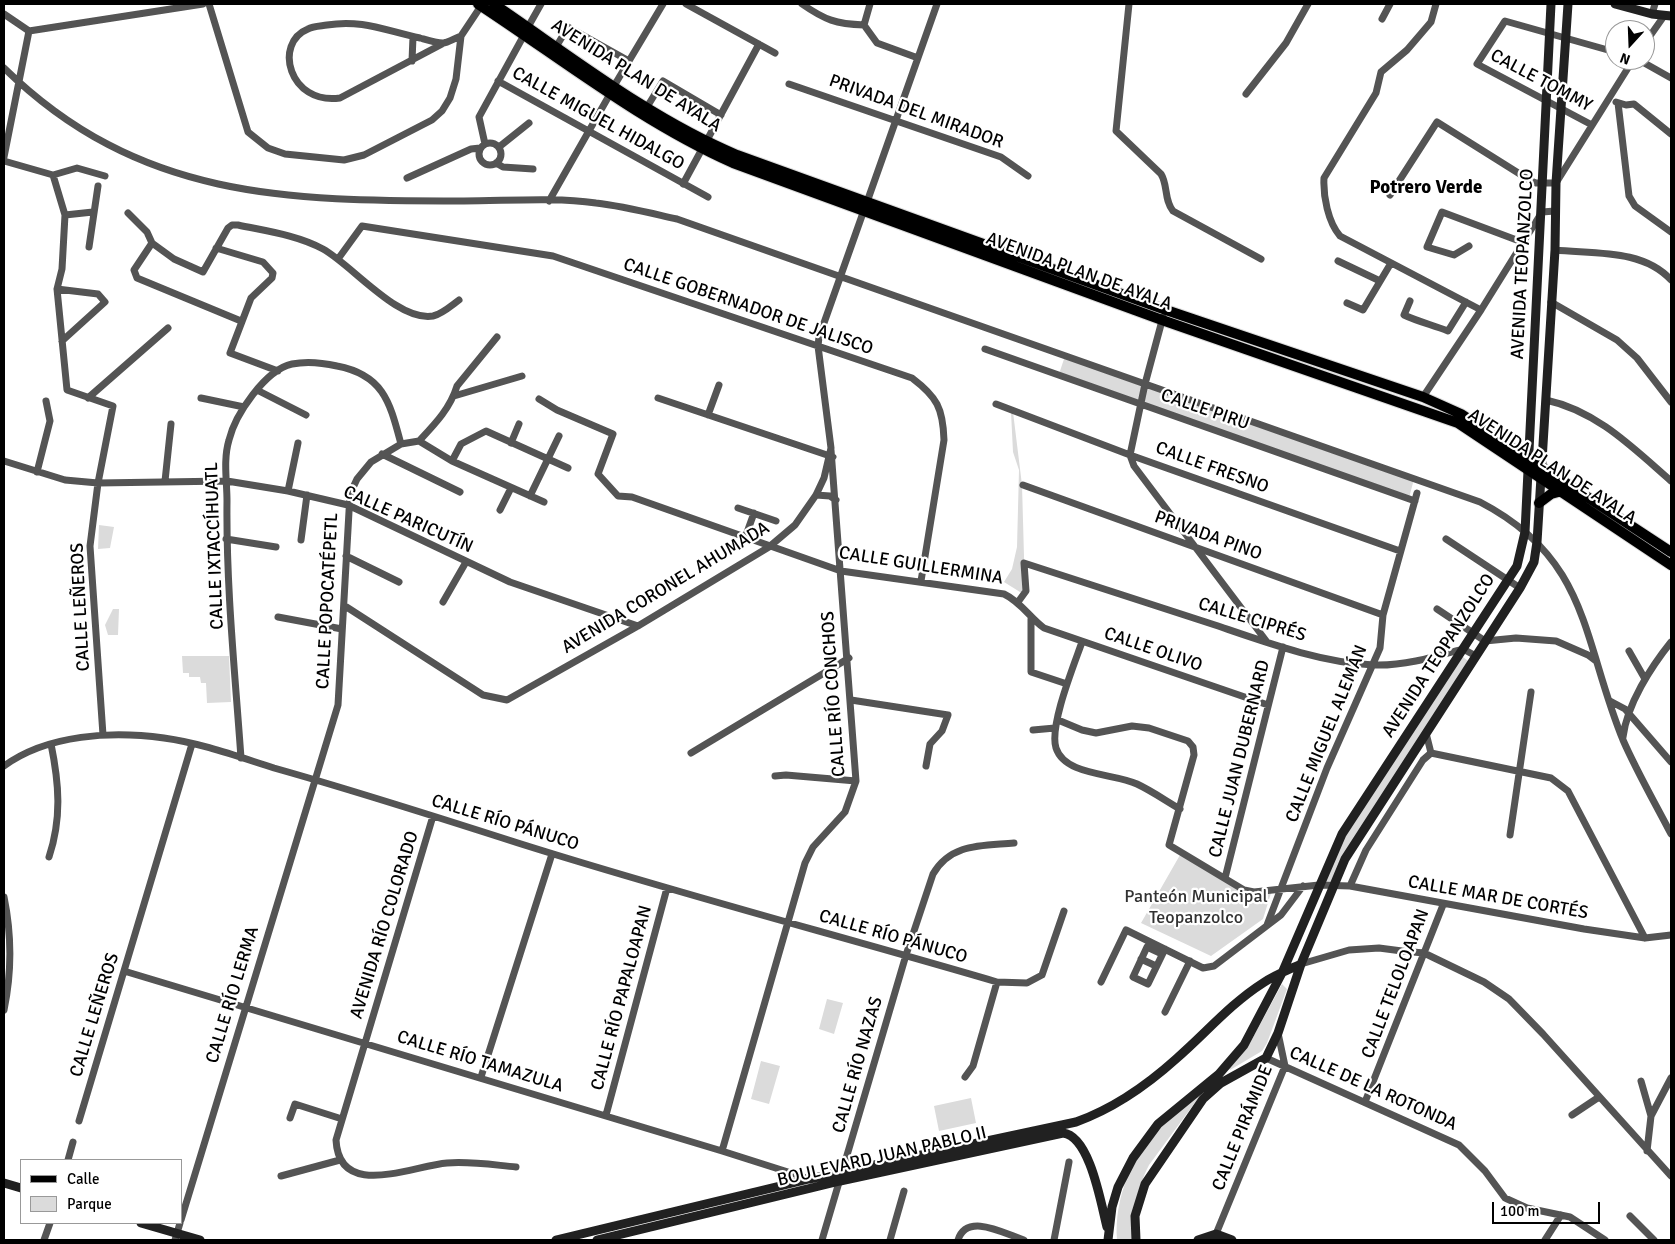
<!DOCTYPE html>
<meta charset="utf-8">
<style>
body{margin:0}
#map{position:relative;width:1675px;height:1244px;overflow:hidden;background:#fff;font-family:Signika,sans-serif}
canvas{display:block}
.frame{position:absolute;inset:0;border:5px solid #000;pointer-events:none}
.legend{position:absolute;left:20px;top:1159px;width:162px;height:65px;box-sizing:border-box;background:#fff;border:1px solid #999;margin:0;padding:6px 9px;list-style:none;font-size:15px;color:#000}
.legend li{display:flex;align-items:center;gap:10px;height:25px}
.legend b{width:25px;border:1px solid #999}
.north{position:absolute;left:1605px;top:20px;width:50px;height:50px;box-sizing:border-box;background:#fff;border:1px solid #999;border-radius:50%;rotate:200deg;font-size:14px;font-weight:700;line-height:20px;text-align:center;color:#000}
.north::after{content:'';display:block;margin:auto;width:18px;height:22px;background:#000;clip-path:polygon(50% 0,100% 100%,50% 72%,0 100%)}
.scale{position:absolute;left:1492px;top:1202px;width:108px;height:22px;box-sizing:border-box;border:2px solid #000;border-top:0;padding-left:6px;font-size:15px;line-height:18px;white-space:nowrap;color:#000;-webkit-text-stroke:4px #fff;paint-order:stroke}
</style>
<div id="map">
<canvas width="1675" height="1244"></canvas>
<div class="frame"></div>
<ul class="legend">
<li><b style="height:6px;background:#000"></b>Calle</li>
<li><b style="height:14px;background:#dbdbdb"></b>Parque</li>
</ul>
<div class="north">N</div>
<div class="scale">100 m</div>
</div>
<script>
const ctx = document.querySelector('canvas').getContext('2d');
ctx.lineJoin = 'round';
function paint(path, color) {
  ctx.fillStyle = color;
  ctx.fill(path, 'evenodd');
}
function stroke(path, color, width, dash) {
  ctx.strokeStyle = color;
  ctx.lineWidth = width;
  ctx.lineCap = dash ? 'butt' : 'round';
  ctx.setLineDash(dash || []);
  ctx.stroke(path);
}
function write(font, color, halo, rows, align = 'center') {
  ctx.font = font + ' Signika,sans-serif';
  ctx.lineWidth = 4.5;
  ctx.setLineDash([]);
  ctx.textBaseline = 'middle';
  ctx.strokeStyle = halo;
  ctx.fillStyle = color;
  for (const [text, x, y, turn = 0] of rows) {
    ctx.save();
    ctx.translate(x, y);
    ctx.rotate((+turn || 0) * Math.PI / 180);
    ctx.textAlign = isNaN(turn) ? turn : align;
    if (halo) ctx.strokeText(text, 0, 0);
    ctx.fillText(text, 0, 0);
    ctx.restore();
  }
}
paint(new Path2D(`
 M1065 356 1414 479 1409 498 1059 374Z
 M1011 412H1013L1022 485 1025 592H1020L1004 582 1012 569 1017 547 1019 470 1013 452Z
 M99 525 114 527 110 548 98 549Z
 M113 609H119L118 635H108L105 625Z
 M1459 654 1471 663 1333 885H1319L1332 853Z
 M182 656H229L231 702 207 703 206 683H201L200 677H189V673H183Z
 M1180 855 1243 890 1271 893 1263 919 1211 956 1141 923Z
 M1282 984 1287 989 1267 1043 1262 1051 1230 1070 1229 1069 1250 1043Z
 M827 999 843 1003 834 1034 819 1029Z
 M761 1061 780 1066 769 1104 751 1099Z
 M1205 1089 1149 1165C1136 1190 1135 1213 1133 1240H1117C1114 1197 1132 1157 1161 1125 1173 1111 1191 1100 1205 1089Z
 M971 1098 976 1123 939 1131 934 1106Z`), '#dbdbdb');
const primary = new Path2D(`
 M478 4C562 59 641 122 733 163L1162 320 1458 423 1671 565
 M494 4C572 57 649 118 737 155L1166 310 1423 397 1461 414 1671 552
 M1539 503 1551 494 1562 491`);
stroke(primary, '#dbdbdb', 12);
stroke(new Path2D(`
 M209 4 248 132 268 148 285 154 344 160 364 155 432 120 442 111 450 98 456 79 461 36 481 6
 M686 4 775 53
 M802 4C825 20 836 24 864 25
 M1129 4 1116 131 1161 174C1168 185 1164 200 1173 211L1261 259
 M1436 4 1431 22 1407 50 1381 72 1376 93 1324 178C1323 196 1328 222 1340 236L1481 310
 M4 14 29 31 203 4
 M1652 14 1655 4
 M1382 19 1390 4
 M864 25 877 43 918 58
 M864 25 870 4
 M528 27 541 4
 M444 43 340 98C289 105 273 43 308 29 313 26 321 26 327 25 362 19 386 31 420 38 427 40 436 43 443 43 448 43 455 38 461 36
 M1645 43 1664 16
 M556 47 568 27 629 61
 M1639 60 1671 78
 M412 61 413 37
 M4 68C139 200 287 201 464 201 507 201 553 197 596 203 623 206 650 213 677 219L1480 502C1590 559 1582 640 1623 740 1637 772 1655 803 1671 834
 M498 81 708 197
 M789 84 1001 157 1028 176
 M614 86 663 4
 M1246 94 1286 43 1308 4
 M1616 102 1626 105 1634 104 1671 134
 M1618 103 1629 196 1635 206 1671 232
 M647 107 663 81 721 115
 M1592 125 1477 64 1505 21 1615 52
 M706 142 759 44
 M479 154a11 11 0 1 1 22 0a11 11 0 1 1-22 0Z
 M485 144 479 117 524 35
 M499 147 529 123
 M4 157 29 31
 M4 161 53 175 65 215 62 269 57 289 67 390 113 406 98 483 90 546 103 735
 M496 163 503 167 533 169
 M53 175 77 168 105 176
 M407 178 471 149 480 148
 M683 184 702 149
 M1390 195 1437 122 1531 181 1536 183H1556L1633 60
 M549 201 610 94
 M867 202 937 4
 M128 213 147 232 152 243 174 259 203 272 228 228 232 225H238C266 231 297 235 323 249 352 265 398 322 433 316 442 314 452 305 459 300
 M65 215 93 212
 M152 243 134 270 137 278 241 321
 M1469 246 1454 255 1427 247 1442 212 1522 242
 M89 247 98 186
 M216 248 263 262 273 273 272 278 251 298 230 353 278 371
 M1555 250C1594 254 1643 249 1671 280
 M338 259 362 226 553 256 912 378C937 397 943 408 944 440L921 581
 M1338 261 1380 281
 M57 289 98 294 105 302 62 341
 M1410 301 1404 315C1419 322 1433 325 1448 331L1466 302
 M1551 302 1617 340 1637 358 1671 402
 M1347 303 1363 310 1391 263
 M1163 317 1145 384 1130 455 1134 466 1267 642
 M985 349 1415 501
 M257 390 306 415
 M454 396 522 376
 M1423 397 1481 310 1542 212 1555 211
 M88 398 168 328
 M201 398 244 407
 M658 398 833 457
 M539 399 557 410 613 434 598 474 618 496 632 497 841 571 1004 594C1021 602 1030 618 1044 628L1268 705
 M1546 400C1597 411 1633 448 1671 481
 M996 404 1130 455 1400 551
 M708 415 719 385
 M419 441C434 425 450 409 457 386L497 337
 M511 443 519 424
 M382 454 460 492
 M4 461 65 480 98 483 227 481 288 491 348 505 510 582 638 626
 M452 461 461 444 486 431 568 468
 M37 472 50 421 46 401
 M165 481 171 424
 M1023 485 1383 615
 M288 491 298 443
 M816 495 830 496 836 500
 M530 496 559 436
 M738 508 776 521
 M500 510 511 488
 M745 538 754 513
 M226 539 276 547
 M1446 539 1520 588
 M301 540 307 495
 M346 556 399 582
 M443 602 466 562
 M1018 602 1026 591 1024 563C1088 584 1152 604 1215 625 1265 642 1322 663 1374 665 1404 666 1434 657 1463 649L1476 656
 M345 606 483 695 507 700 638 626 769 547 795 525 816 495 824 478 831 448 818 346 819 337 864 210
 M1437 609 1485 641 1516 638 1556 641 1588 655 1596 661
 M278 617 342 629
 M1031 619V672L1067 684
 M1082 642C1074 665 1049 726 1056 748 1065 776 1114 773 1137 784 1152 791 1166 801 1180 809
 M1629 651 1645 679
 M851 700 948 715 942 731 930 744 926 766
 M1610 701 1625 709 1671 762
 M1058 720 1082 730 1096 733 1132 726 1149 728 1188 741 1193 747 1194 755 1169 845 1244 890 1254 892 1319 885 1350 886 1584 929 1645 938 1671 935
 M1033 730 1055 728
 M1623 737C1627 704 1651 667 1671 642
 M691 753 849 658
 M1431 753 1551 778 1568 791 1645 938
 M241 758C235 673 226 586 227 501 227 481 223 460 229 440 235 415 265 370 292 364 306 361 324 363 337 366 384 375 390 403 401 444
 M4 766C48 734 112 731 164 738 201 743 239 757 274 768 356 791 437 817 518 843 676 893 837 935 997 982L1027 983 1042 975 1064 911
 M775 776 786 775 856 781
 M433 816 336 1140C339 1200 411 1166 447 1163 470 1161 494 1165 516 1167
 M1510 835 1531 692
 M49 857C62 818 59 783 51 744
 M1225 878 1283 647
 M1350 886 1366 850 1423 760 1431 753 1426 733
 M4 897C12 936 12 972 4 1010
 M1267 925 1327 768 1380 648 1383 615 1417 493
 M1162 954 1147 947 1133 977 1148 984 1165 949
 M1141 959 1156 966
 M1301 964 1349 950 1379 948 1402 951 1424 953 1484 982 1509 999 1543 1034 1671 1176
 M124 971 722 1151 810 1179
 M1101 982 1126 930 1203 968 1214 966 1281 915 1303 886
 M1165 1012 1190 961
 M1266 1058 1459 1145 1485 1171 1505 1198 1527 1208 1570 1217 1605 1240
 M481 1077 552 854
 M965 1077 973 1066 997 982
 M1641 1081 1651 1116
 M1365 1102 1443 905
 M606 1115 667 888
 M1572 1115 1599 1097
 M290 1118 295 1104 342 1119
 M79 1121 192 744
 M722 1151 805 863 813 847 845 812 856 781 831 450
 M1647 1151 1651 1116 1671 1078
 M68 1160 73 1142
 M281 1176 340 1160
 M1630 1216 1654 1240
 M181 1220 338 705 350 494 357 479 371 462 401 444 419 441 452 461 544 502
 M1216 1234 1285 1066 1278 1033
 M44 1240 50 1223
 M175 1240 180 1223
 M822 1240 906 955 933 874C951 843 982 846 1014 843
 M890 1240 904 1191
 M958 1240C967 1212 1005 1234 1024 1240
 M1054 1240 1069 1162
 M1545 1240 1561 1215`), '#545454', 7);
stroke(new Path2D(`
 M1615 4 1652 14 1671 16
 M4 1183 21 1188
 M141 1223 200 1240
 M556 1240 809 1179 1076 1122C1115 1108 1146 1086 1176 1059 1205 1034 1230 1004 1263 983 1275 975 1288 970 1301 964
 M597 1240 840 1181 1063 1133C1090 1136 1101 1204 1107 1227
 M1108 1240 1112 1207 1118 1187 1133 1158 1158 1124 1219 1074 1244 1045 1282 973 1342 834 1517 566 1525 532 1551 4
 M1136 1240 1135 1216 1145 1184 1203 1099 1221 1083 1266 1058 1278 1033 1301 964 1345 859 1520 588 1534 562 1537 542 1555 250 1556 183 1568 4
 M1198 1240 1216 1234 1232 1240`), '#212121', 9);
stroke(primary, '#000', 10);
write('18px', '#000', '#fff', [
 ["AVENIDA PLAN DE AYALA",636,76,32],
 ["CALLE TOMMY",1541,81,28],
 ["PRIVADA DEL MIRADOR",916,112,20],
 ["CALLE MIGUEL HIDALGO",598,119,29],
 ["AVENIDA TEOPANZOLCO",1523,264,-87],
 ["AVENIDA PLAN DE AYALA",1079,272,20],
 ["CALLE GOBERNADOR DE JALISCO",748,307,19],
 ["CALLE PIRU",1205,410,19],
 ["AVENIDA PLAN DE AYALA",1552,467,33],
 ["CALLE FRESNO",1212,468,20],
 ["CALLE PARICUTÍN",408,520,24],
 ["PRIVADA PINO",1208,536,20],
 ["CALLE IXTACCÍHUATL",215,546,-92],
 ["CALLE GUILLERMINA",921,566,9],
 ["AVENIDA CORONEL AHUMADA",666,588,-31],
 ["CALLE POPOCATÉPETL",328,601,-87],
 ["CALLE LEÑEROS",81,607,-93],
 ["CALLE CIPRÉS",1252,620,17],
 ["CALLE OLIVO",1153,650,19],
 ["AVENIDA TEOPANZOLCO",1439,656,-57],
 ["CALLE RÍO CONCHOS",834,694,-94],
 ["CALLE MIGUEL ALEMÁN",1327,734,-68],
 ["CALLE JUAN DUBERNARD",1240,759,-76],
 ["CALLE RÍO PÁNUCO",505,823,17],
 ["CALLE MAR DE CORTÉS",1498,898,10],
 ["AVENIDA RÍO COLORADO",385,925,-73],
 ["CALLE RÍO PÁNUCO",893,937,16],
 ["CALLE TELOLOAPAN",1396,984,-69],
 ["CALLE RÍO LERMA",233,995,-73],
 ["CALLE RÍO PAPALOAPAN",622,998,-75],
 ["CALLE LEÑEROS",95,1015,-73],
 ["CALLE RÍO TAMAZULA",480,1062,17],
 ["CALLE RÍO NAZAS",858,1065,-74],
 ["CALLE DE LA ROTONDA",1373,1089,24],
 ["CALLE PIRÁMIDE",1243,1128,-68],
 ["BOULEVARD JUAN PABLO II",882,1157,-13]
]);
write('18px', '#323232', '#fff', [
 ["Panteón Municipal",1196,897],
 ["Teopanzolco",1196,918]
]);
write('bold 19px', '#000', '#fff', [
 ["Potrero Verde",1426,188]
]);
</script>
